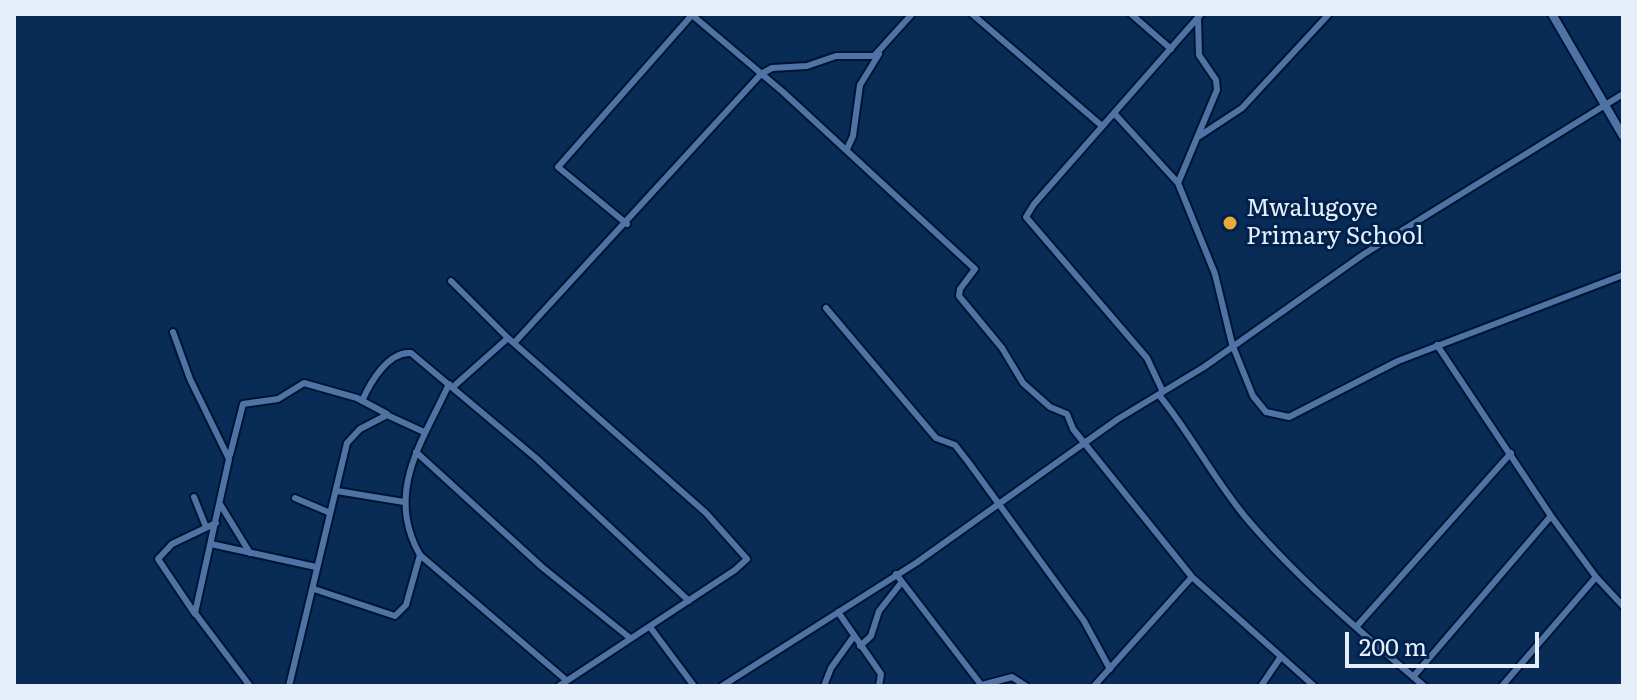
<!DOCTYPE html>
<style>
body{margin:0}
#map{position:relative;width:1637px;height:700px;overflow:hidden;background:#092c57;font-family:Literata,serif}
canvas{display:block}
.frame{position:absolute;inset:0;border:16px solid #e6eef9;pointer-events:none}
.scale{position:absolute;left:1345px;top:632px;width:194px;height:36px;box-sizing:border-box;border:4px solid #e6eef9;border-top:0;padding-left:10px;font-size:24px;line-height:28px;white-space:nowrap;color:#e6eef9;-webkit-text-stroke:6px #00214c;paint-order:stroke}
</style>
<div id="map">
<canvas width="1637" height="700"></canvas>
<div class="frame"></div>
<div class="scale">200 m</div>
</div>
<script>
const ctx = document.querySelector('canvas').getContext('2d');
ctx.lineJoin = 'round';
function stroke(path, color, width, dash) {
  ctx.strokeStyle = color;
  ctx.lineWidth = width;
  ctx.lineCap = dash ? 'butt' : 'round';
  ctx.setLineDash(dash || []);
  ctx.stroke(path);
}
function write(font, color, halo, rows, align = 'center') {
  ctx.font = font + ' Literata,serif';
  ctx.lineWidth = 6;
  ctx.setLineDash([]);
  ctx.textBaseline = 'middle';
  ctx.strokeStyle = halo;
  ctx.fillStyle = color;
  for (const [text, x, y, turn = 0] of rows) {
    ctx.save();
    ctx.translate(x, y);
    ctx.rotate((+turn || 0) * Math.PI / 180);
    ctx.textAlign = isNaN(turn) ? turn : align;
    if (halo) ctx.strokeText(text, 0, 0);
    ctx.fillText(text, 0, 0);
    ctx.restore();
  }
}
const street = new Path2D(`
 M972 14 1102 126
 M1131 14 1171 49
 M1114 113 1178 183 1215 274 1232 344 1253 396 1266 412 1289 417 1398 361 1623 275
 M1198 137 1242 108 1329 14
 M847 149 853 136 860 85 879 54
 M1178 183 1217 90 1216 80 1199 55 1198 17
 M627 224 558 167 692 15 783 92 975 269 960 289 959 296 1002 348 1023 383 1050 407 1067 414 1073 429 1192 577 1314 686
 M451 281 508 338 706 513 747 559 735 570 559 686
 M826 308 936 438 955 445 969 463 1084 621 1110 669
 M173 332 190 379 229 459 195 613 250 686
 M515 342 761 74 772 68 807 66 836 56H874L912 14
 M1437 345 1551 516 1596 577 1623 606
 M449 384C423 441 384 492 420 555L566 680
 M453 387 508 338
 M1163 392 1147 358 1026 217 1034 204 1201 14
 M1159 395C1191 434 1214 480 1247 519 1299 580 1363 634 1424 686
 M362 401C370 383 388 351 411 353L536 458 689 601
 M416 452 542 567 630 638
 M230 455 243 404 278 399 304 383 357 398 387 414
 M337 491 404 502
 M194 497 206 527
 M295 498 328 512
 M220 504 250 553
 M211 544 316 567
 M896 574 982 686
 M314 589 395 616 406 605 420 555
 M838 612 881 674 879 686
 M195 614 158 559 172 544 216 523
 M650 627 694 686
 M1356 627 1511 453
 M860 646 871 636 879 611 901 583
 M1413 677 1551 516
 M982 685 1012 677 1026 686
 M289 686 347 443 360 429 387 415 424 432
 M722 686 916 563 1118 419 1204 367 1364 254 1623 94
 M824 686 831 668 854 636
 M1094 686 1192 577
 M1261 686 1280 658
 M1502 686 1596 577`);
const secondary = new Path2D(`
 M1552 14 1623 136`);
stroke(street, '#001333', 10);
stroke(secondary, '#001333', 12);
stroke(street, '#4f73a4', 6);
stroke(secondary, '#4f73a4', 8);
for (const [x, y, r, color] of [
 [1230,223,8,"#eba93a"]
]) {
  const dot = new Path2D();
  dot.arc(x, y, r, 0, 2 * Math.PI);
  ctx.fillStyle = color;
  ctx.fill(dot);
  stroke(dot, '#00214c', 3);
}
write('24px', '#e6eef9', '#00214c', [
 ["Mwalugoye",1246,209],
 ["Primary School",1246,237]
], 'left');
</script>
